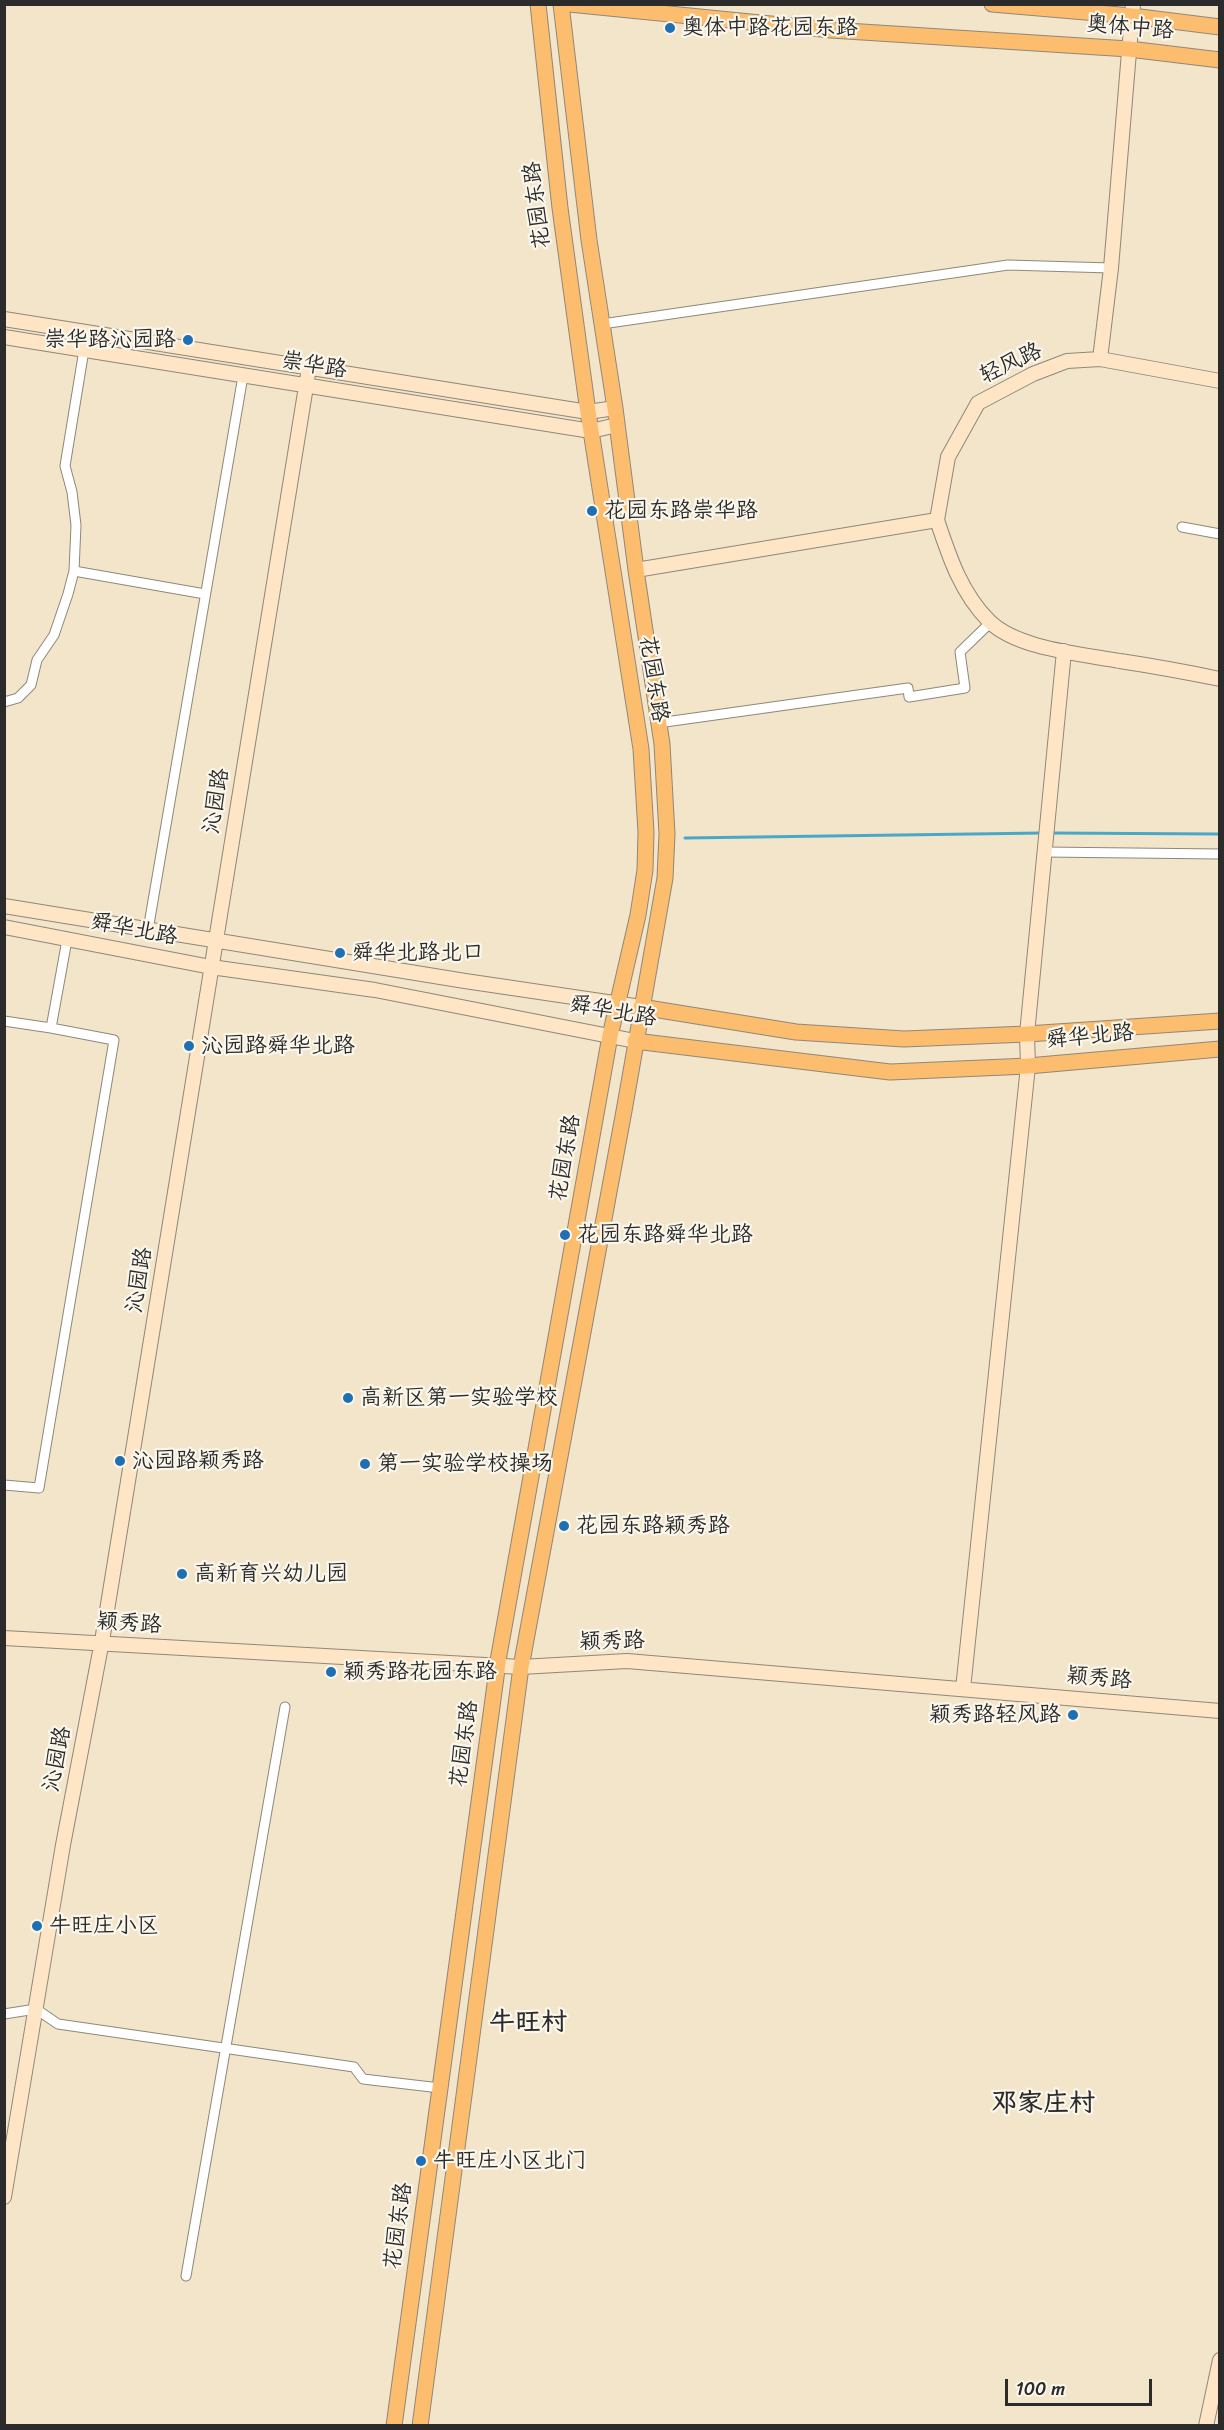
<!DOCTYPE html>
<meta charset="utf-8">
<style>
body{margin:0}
#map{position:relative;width:1224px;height:2430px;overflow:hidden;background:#f2e5ca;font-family:Sriracha,sans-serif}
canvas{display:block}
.frame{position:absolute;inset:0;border:6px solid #2b2b2b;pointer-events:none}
.scale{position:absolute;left:1005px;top:2379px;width:147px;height:27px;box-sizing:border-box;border:3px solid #2b2b2b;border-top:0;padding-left:8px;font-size:18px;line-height:21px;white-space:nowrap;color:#2b2b2b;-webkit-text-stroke:4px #fbf7ec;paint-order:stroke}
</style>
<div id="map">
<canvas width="1224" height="2430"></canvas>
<div class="frame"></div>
<div class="scale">100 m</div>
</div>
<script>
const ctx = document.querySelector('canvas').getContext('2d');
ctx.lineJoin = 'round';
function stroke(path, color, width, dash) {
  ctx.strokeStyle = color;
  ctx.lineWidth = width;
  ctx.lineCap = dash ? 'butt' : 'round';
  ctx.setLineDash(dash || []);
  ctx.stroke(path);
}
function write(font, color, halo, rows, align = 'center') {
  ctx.font = font + ' Sriracha,"LXGW WenKai TC",sans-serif';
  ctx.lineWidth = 4.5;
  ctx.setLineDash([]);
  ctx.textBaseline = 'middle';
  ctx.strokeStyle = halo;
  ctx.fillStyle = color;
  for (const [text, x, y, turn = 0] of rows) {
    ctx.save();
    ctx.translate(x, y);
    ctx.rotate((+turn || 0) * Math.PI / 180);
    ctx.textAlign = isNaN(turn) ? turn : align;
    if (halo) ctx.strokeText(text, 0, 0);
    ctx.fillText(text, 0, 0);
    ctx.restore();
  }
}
stroke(new Path2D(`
 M1049 833 1220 834
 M685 838 1043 833`), '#49a8c8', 3);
const street = new Path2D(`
 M602 324 1008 265 1111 268
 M1182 527 1220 534
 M74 571 205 594
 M4 702 18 698 31 685 37 660 54 635 68 594 74 571 76 525 72 492 65 466 84 350
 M658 723 908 688 909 697 965 688 960 652 990 623
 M1044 852 1220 854
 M148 930 243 376
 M4 1021 51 1028 67 940
 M4 1485 39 1488 114 1040 51 1028
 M4 2014 36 2009 58 2024 354 2067 363 2079 440 2088
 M186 2276 285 1707`);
const secondary = new Path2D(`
 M4 319 588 412 615 408
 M4 337 591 431 617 425
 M1100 359 1220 381
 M937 520C949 556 961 593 989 621 1017 649 1082 654 1120 661 1153 666 1186 672 1220 679
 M636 570 937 520 948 457 978 403 1033 374 1067 361 1100 359 1111 268 1133 4
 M4 906 465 981 641 1007
 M4 927 211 967 375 990 635 1041
 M4 1638 521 1667 627 1661 1220 1711
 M963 1689 1028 1066 1027 1034 1064 651
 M4 2197 63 1845 102 1641 309 368
 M1206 2426 1220 2360`);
const primary = new Path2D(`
 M569 4 831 30 1129 49 1220 60
 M992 4 1132 16 1220 27
 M641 1007 796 1032 904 1039 1027 1034 1220 1021
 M635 1041 890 1072 1028 1066 1220 1049
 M394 2426 499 1655 610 1036 638 915 645 870 646 832 641 749 588 412 560 208 538 4
 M420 2426 521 1667 624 1111 665 878 667 834 662 744 636 570 615 408 589 240 561 4`);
stroke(street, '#8e887a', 11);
stroke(secondary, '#8e887a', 16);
stroke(primary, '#8e887a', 17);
stroke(street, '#fff', 9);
stroke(secondary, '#fee5c5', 14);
stroke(primary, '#fcbd6f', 15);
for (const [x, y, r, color] of [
 [670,28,6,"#1f6fb2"],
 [188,340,6,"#1f6fb2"],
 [592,511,6,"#1f6fb2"],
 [340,953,6,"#1f6fb2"],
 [189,1046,6,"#1f6fb2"],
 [565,1235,6,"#1f6fb2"],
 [348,1398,6,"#1f6fb2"],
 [120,1461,6,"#1f6fb2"],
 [365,1464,6,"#1f6fb2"],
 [564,1526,6,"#1f6fb2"],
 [182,1574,6,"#1f6fb2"],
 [331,1672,6,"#1f6fb2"],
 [1073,1715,6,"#1f6fb2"],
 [37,1926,6,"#1f6fb2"],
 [421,2161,6,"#1f6fb2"]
]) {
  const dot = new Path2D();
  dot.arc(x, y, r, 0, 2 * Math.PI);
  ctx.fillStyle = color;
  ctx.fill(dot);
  stroke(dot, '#fbf7ec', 2);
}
write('22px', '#2b2b2b', '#fbf7ec', [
 ["奥体中路花园东路",682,28],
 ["崇华路沁园路",176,340,"right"],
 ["花园东路崇华路",604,511],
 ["舜华北路北口",352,953],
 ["沁园路舜华北路",201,1046],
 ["花园东路舜华北路",577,1235],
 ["高新区第一实验学校",360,1398],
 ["沁园路颖秀路",132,1461],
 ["第一实验学校操场",377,1464],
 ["花园东路颖秀路",576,1526],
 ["高新育兴幼儿园",194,1574],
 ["颖秀路花园东路",343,1672],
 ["颖秀路轻风路",1061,1715,"right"],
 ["牛旺庄小区",49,1926],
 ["牛旺庄小区北门",433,2161]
], 'left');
write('22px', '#2b2b2b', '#fbf7ec', [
 ["奥体中路",1130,28,5],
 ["花园东路",538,205,-97],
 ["轻风路",1011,364,-25],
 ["崇华路",314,366,9],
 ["花园东路",653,679,81],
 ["沁园路",217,801,-81],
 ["舜华北路",134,930,11],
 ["舜华北路",613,1012,10],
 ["舜华北路",1090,1037,-5],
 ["花园东路",566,1158,-80],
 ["沁园路",140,1280,-81],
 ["颖秀路",129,1624,4],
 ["颖秀路",612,1642,-1],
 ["颖秀路",1099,1679,5],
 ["花园东路",465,1744,-82],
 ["沁园路",58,1759,-79],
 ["花园东路",399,2226,-82]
]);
write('bold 26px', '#2b2b2b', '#fbf7ec', [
 ["牛旺村",528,2023],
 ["邓家庄村",1043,2104]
]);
</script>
